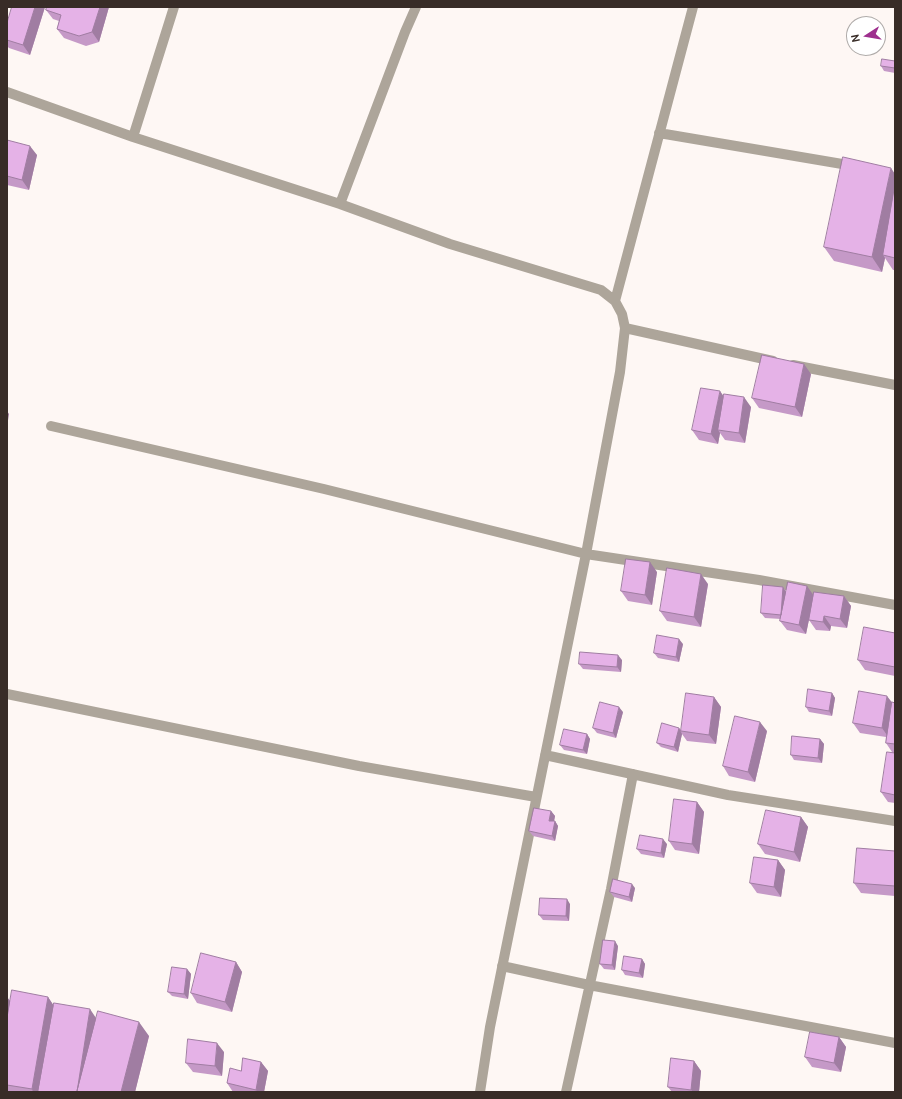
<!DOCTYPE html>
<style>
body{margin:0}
#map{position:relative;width:902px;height:1099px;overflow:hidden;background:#fef7f4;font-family:Cabin,sans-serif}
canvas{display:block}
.frame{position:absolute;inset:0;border:8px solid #382c27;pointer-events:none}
.north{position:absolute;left:846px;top:16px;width:40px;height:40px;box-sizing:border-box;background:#fff;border:1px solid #afaba9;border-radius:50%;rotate:258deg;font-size:11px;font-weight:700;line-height:16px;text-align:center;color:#382c27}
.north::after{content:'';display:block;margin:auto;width:14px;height:18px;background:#9e2f8e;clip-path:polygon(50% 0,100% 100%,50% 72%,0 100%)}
</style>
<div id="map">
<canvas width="902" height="1099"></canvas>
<div class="frame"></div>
<div class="north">N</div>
</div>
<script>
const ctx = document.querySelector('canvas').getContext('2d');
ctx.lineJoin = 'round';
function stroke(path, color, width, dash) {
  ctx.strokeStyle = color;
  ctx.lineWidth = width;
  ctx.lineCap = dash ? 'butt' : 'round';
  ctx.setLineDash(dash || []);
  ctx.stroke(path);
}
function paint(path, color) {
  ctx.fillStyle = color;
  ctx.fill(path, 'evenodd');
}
stroke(new Path2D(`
 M7 92 133 137 340 204 450 244 601 290 615 301 622 314 625 328 620 372 586 554 490 1027 480 1092
 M659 133 854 166
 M133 137 174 7
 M340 204 405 32 416 7
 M615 301 693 7
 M625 328 773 361
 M793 365 895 385
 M51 426 324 489 586 554 759 580 895 605
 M7 694 359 766 536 797
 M545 755 728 795 895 821
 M502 966 589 985 895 1043
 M566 1092 611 889 633 774`), '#ada59a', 10);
paint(new Path2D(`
 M12 7H45L30 55 9 48 7 46V40Z
 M47 7H109L99 42 86 46 64 38 57 29 59 21 53 19 46 10Z
 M895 61V73L884 71 881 66Z
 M7 140 37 155 29 190 7 185Z
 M895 174V270H893L885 258 882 272 834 261 824 247Z
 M811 374 802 417 759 408 752 398Z
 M724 397 751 407 745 443 725 440 720 433 718 444 699 440 692 430Z
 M657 572 652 605 628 601 621 591Z
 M708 584 701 627 667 621 660 611Z
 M783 587 786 592 813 595 844 596 851 606 847 628 831 626 830 631 816 630 809 620 811 609 806 634 787 630 780 621 781 619 765 618 761 613Z
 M895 633V676L865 670 858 660Z
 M683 644 679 662 658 658 654 653Z
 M622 660 621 672 583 669 579 664Z
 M832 693 835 698 832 716 809 712 806 707Z
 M714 697 721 707 716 744 687 741 682 734 678 752 661 747 657 743 679 728 681 730Z
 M892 702 895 703V803L888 802 881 792 892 752 886 743V737L860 733 853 723Z
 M623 712 616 738 597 733 593 728Z
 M767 731 755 782 729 776 723 766Z
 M587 734 590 739 587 754 564 750 560 745Z
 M820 739 824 744 822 763 794 760 791 755Z
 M697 802 704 812 699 854 675 850 669 841Z
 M551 811 555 816 554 821H555L558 826 555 841 533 836 529 831Z
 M801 817 808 827 800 862 765 854 758 844Z
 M667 844 664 858 641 854 637 849Z
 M895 851V896L861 893 854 883Z
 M778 860 785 870 781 897 757 893 750 883Z
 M635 888 632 902 614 897 610 892Z
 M570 904 569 921 543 920 539 915Z
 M618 946 615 970 604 969 600 964Z
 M642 959 645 964 643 978 625 975 622 970Z
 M236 962 242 972 232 1012 197 1003 191 993Z
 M187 969 191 974 188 999 172 996 168 992Z
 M7 997 10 1001 48 997 53 1005 149 1036 135 1092H7Z
 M839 1037 846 1047 841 1072 812 1067 805 1057Z
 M224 1052 222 1076 193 1072 186 1063Z
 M694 1061 701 1071 699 1092H672L668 1087Z
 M261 1062 268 1071 264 1092H233L227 1083 241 1071Z`), '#c599c7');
paint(new Path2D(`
 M35 7H45L30 55 23 45Z
 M100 7H109L99 42 92 32Z
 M30 146 37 155 29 190 22 180Z
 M891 168 895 174V209L883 255 885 258 882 272 872 257Z
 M804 364 811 374 802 417 795 407Z
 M720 391 727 401 718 430 720 433 718 444 711 434Z
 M744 397 751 407 745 443 739 433Z
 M7 411 9 414 7 427Z
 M650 562 657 572 652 605 645 595Z
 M701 574 708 584 701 627 694 617Z
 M807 586 814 596 806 634 799 625Z
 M783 587 786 592 784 620 781 615Z
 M844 596 851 606 847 628 840 619Z
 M824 616 831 626 830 631 823 622Z
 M679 639 683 644 679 662 676 657Z
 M618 655 622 660 621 672 617 667Z
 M832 693 835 698 832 716 829 711Z
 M887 696 894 705 889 738 882 728Z
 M714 697 721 707 716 744 709 735Z
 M619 707 623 712 616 738 613 733Z
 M760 722 767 731 755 782 748 772Z
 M679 728 682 734 678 752 674 747Z
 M587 734 590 739 587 754 583 750Z
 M820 739 824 744 822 763 818 758Z
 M697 802 704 812 699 854 692 844Z
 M551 811 555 816 553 826 549 821Z
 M801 817 808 827 800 862 794 852Z
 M555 821 558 826 555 841 552 836Z
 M663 839 667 844 664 858 661 853Z
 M778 860 785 870 781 897 774 887Z
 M632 884 635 888 632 902 629 897Z
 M567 899 570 904 569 921 566 916Z
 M615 941 618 946 615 970 612 965Z
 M642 959 645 964 643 978 639 973Z
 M236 962 242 972 232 1012 225 1002Z
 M187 969 191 974 188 999 184 994Z
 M7 997 12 1004 7 1038Z
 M48 997 58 1012 44 1092H33L32 1089Z
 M90 1009 100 1024 77 1092Z
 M139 1022 149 1036 135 1092H121Z
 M839 1037 846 1047 841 1072 834 1063Z
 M217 1043 224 1052 222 1076 215 1066Z
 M694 1061 701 1071 699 1092H693L691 1090Z
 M261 1062 268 1071 264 1092H257L256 1090Z`), '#a07da2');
const building = new Path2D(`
 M12 7H35L23 45 7 40V23Z
 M47 7H100L92 32 79 36 57 29 61 15 46 10Z
 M882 59 895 61V68L881 66Z
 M7 140 30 146 22 180 7 176Z
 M843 157 891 168 872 257 824 247Z
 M895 184V258L883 255Z
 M762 355 804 364 795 407 752 398Z
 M701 388 720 391 711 434 692 430Z
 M724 394 744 397 739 433 718 430Z
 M626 559 650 562 645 595 621 591Z
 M667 568 701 574 694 617 660 611Z
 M788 582 807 586 799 625 780 621Z
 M763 585 783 587 781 615 761 613Z
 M814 592 844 596 840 619 824 616 823 622 809 620Z
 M864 627 895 633V667L858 660Z
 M657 635 679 639 676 657 654 653Z
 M580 652 618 655 617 667 579 664Z
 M808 689 832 693 829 711 806 707Z
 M859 691 887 696 882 728 853 723Z
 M686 693 714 697 709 735 681 731Z
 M600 702 619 707 613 733 593 728Z
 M892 702 895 703V744L886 743Z
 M735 716 760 722 748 772 723 766Z
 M662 723 679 728 674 747 657 743Z
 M564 729 587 734 583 750 560 745Z
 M792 736 820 739 818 758 791 755Z
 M887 752 895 753V795L881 792Z
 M674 799 697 802 692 844 669 841Z
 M534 808 551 811 549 821H555L552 836 529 831Z
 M766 810 801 817 794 852 758 844Z
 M640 835 663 839 661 853 637 849Z
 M857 848 895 851V886L854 883Z
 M754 857 778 860 774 887 750 883Z
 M613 879 632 884 629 897 610 892Z
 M540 898 567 899 566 916 539 915Z
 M603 940 615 941 612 965 600 964Z
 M201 953 236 962 225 1002 191 993Z
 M624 956 642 959 639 973 622 970Z
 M172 967 187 969 184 994 168 992Z
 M12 990 48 997 32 1089 7 1085V1018Z
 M54 1003 90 1009 77 1092H38Z
 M98 1011 139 1022 121 1092H77Z
 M810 1032 839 1037 834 1063 805 1057Z
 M188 1039 217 1043 215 1066 186 1063Z
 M243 1058 261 1062 256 1090 227 1083 230 1068 241 1071Z
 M671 1058 694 1061 691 1090 668 1087Z`);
paint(building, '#e5b2e7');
stroke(building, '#a07da2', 1);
</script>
